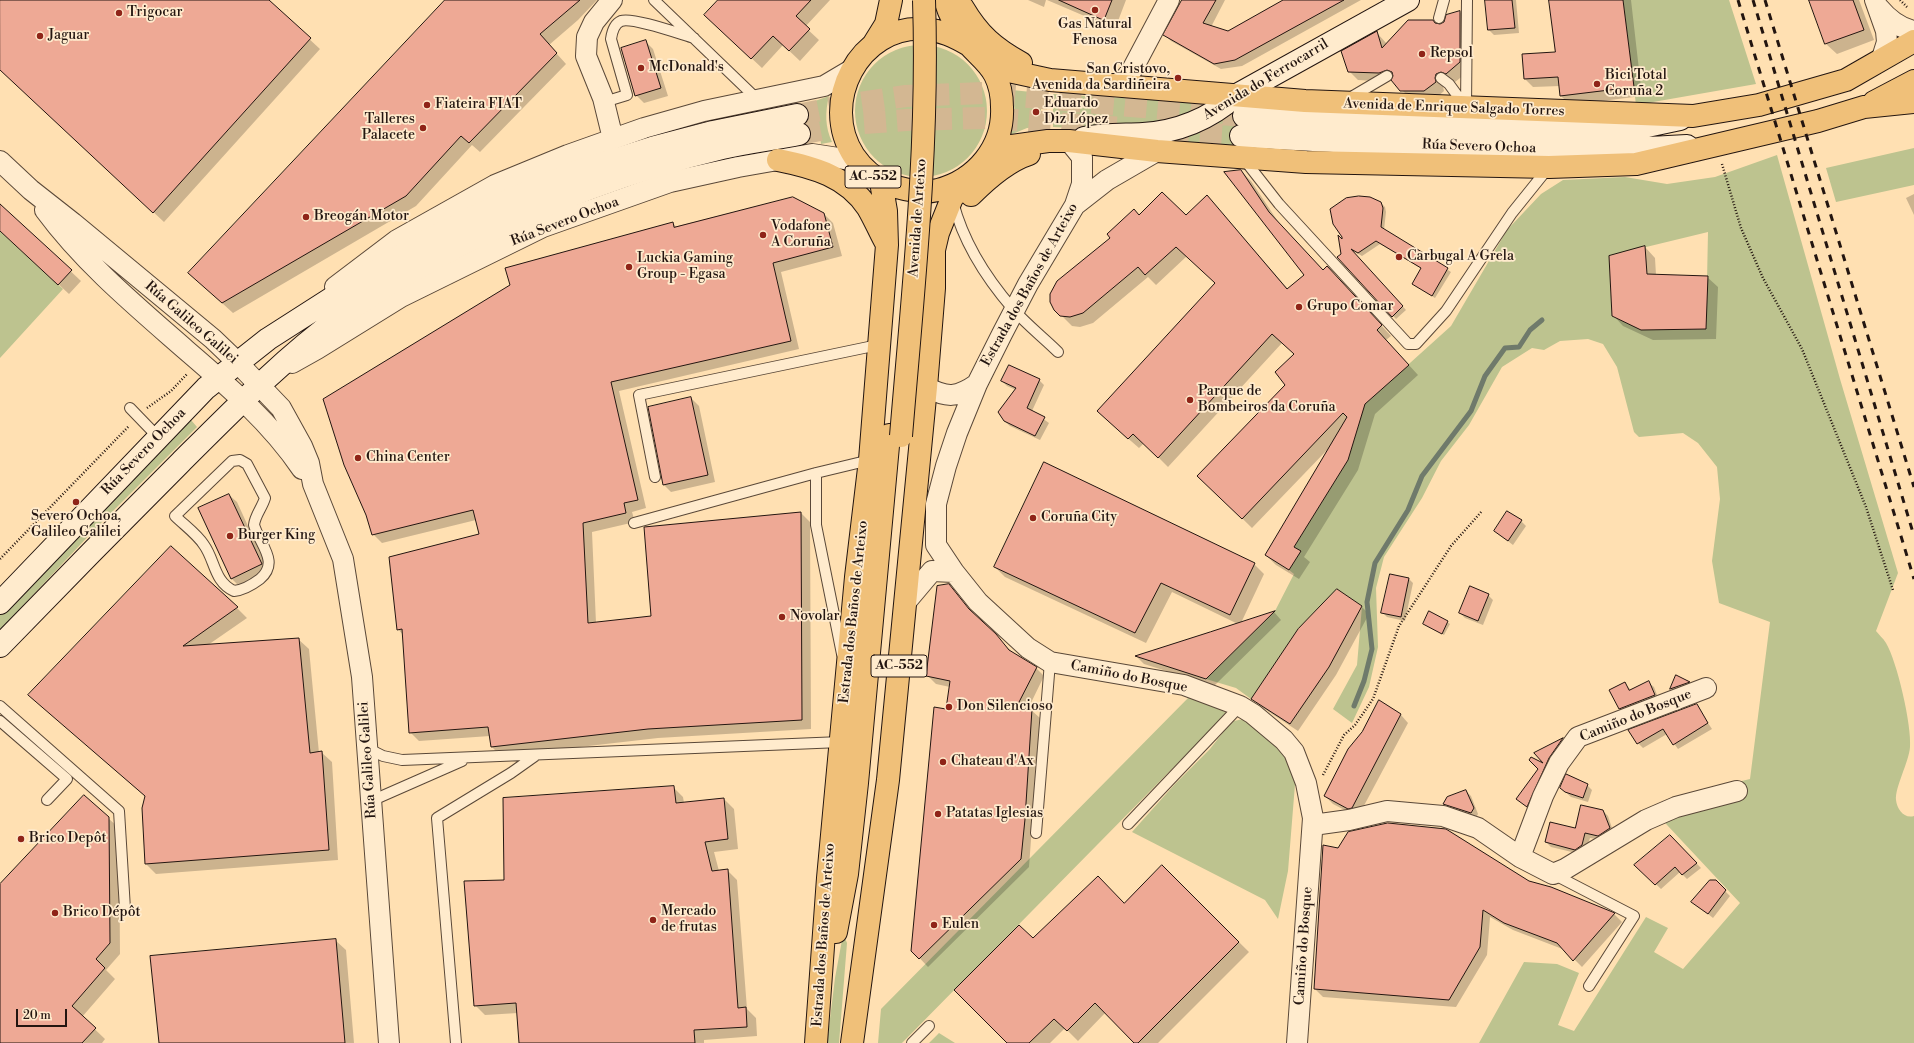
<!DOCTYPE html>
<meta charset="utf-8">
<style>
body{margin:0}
#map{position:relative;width:1914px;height:1043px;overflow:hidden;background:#ffe0b2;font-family:"Libre Bodoni",serif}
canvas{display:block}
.scale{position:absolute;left:16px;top:1009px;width:51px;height:18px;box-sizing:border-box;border:2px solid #231510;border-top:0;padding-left:5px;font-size:12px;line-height:14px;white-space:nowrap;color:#231510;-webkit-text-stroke:3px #ffebcd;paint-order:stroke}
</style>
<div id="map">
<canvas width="1914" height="1043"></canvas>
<div class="scale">20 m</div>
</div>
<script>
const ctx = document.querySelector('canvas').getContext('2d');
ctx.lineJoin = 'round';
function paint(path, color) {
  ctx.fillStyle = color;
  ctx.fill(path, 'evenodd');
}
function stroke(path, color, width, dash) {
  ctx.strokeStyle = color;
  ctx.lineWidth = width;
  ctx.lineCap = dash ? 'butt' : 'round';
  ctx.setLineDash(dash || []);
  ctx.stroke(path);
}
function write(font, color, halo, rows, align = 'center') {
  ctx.font = font + ' "Libre Bodoni",serif';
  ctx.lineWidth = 3.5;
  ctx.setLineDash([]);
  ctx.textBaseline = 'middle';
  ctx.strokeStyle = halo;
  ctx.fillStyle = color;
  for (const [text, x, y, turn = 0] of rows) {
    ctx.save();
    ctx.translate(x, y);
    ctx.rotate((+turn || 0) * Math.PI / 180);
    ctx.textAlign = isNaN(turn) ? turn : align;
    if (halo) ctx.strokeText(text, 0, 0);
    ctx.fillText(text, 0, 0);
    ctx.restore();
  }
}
paint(new Path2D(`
 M1623 0H1729L1756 84 1636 105Z
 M855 111a66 66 0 1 1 132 0a66 66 0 1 1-132 0Z
 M1012 90 1041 93V127L1027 128 1010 135 1015 113Z
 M1053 94 1211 103 1175 120 1097 129 1053 127Z
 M829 96C825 112 825 127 832 142L821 144 815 101Z
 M1237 105 1235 146 1170 142V139Z
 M1914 148V185L1836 202 1826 168Z
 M1777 155 1840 379 1898 573 1876 631C1879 635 1883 638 1886 643 1897 661 1912 726 1910 747 1909 762 1895 787 1896 800 1897 809 1904 819 1914 816V1043H1479L1524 962 1557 964 1579 973 1558 1025 1574 1031 1646 917 1668 928 1654 952 1683 969 1740 903 1653 810 1700 791 1750 779 1770 622 1719 603 1712 561 1720 499 1717 467 1698 443 1683 433 1639 437 1634 432 1617 367 1603 344 1588 339 1560 341 1544 350 1532 348 1502 367 1469 425 1441 461 1422 498 1384 557 1376 588 1378 647 1369 687 1352 723 1333 709 1357 665 1362 606 1337 589 1298 629 1251 699 1236 688 1206 679 1275 611 1294 574 1289 570 1300 552 1294 547 1348 460 1360 420 1349 418 1451 326 1507 230 1541 194 1563 180 1625 177 1667 184 1715 177ZM1708 232 1706 329 1642 330 1612 316 1609 256Z
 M0 231 63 289 0 358Z
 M191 420 197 427 96 528 0 630V614L139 469Z
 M1191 695 1227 713 902 1043H878L881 1009Z
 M1243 719 1277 742 1296 772 1288 871 1278 919 1265 900 1132 832 1175 784 1210 749 1224 731 1234 721Z
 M845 938 847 943 839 1043H827L835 978 842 940Z
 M939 1033 955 1043H929Z`), '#bdc38f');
paint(new Path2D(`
 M0 0H267L320 49 164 222 0 69Z
 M446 0H597L578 20 549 45 566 64 480 152 472 145 416 206 233 313 189 273Z
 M719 0H830L805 27 819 40 800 61 783 45 762 68 716 25Z
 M1028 0H1046L1044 7Z
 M1047 0H1126L1115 29Z
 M1183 0H1225L1211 27 1228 32 1285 0H1361L1242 66 1221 69 1171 41 1165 35Z
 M1486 0H1516L1519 33 1494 35 1489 30Z
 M1550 0H1631L1642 96 1570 105 1561 96 1560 86 1533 87 1525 79 1556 52Z
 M1810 0H1859L1874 40 1837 54 1826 44Z
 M1460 12 1469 21V71L1455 82 1451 80 1445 83 1443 87 1444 91 1434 100 1411 99 1392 80 1388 82 1358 80 1349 71 1377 33 1387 44 1436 24 1440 25 1445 23 1447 16Z
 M646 42 653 49 668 96 644 103 636 95Z
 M1241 171 1251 181 1279 223 1323 271 1337 277 1391 336 1386 340 1418 375 1375 414 1358 470 1304 557 1310 562 1299 579 1276 565 1266 555 1328 449 1252 528 1199 476 1286 385 1295 354 1282 343 1168 467 1144 443 1139 448 1108 421 1216 283 1187 256 1156 285 1148 277 1093 323 1080 327 1072 326 1052 306 1139 216 1186 217 1207 196 1288 289 1305 275Z
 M1914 194V215L1906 198Z
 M1347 199 1381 203 1385 207 1386 212 1384 230 1451 272 1435 298 1413 284 1422 269 1380 244 1362 256 1351 250 1406 310 1396 319 1338 257 1342 254 1343 237 1331 209Z
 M0 205 81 281 69 294 0 230Z
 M824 214 833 223 842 256 781 272 799 349 619 391 646 508 632 512 635 522 592 532 596 623 653 616 801 513 810 522 811 729 658 738 501 756 492 747 490 736 419 741 410 732 403 635 398 629 480 534 476 520 382 543 373 534 673 223 677 228Z
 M1645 247 1655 258 1656 275 1707 277 1718 287 1716 339 1653 340 1623 326 1613 315Z
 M1039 380 1044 385 1032 411 1049 423 1040 440 1010 426 1004 421 1016 390 1007 386 1002 381Z
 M691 398 699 406 715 482 671 492 663 484Z
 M229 495 237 502 269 572 239 586 231 578Z
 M1521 521 1526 526 1513 545 1495 531Z
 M1254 564 1264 574 1241 623 1274 612 1281 620 1214 686 1144 664 1137 657 1238 624 1172 592 1146 643 1005 577 995 567Z
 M1408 578 1413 583 1405 621 1387 617 1382 612Z
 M949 585 975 616 1012 652 1036 668 1044 676 1028 709 1031 710 1040 718 1029 867 928 967 912 950 950 687 936 684 927 675Z
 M1488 595 1493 600 1483 625 1465 618 1460 613Z
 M1362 607 1369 614 1336 675 1298 731 1260 706 1252 699Z
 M237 608 247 618 208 645 298 639 309 649 319 753 321 752 332 762 338 860 156 874 146 864V797L29 695Z
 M1447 622 1450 624 1444 635 1424 624Z
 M1676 676 1689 683 1691 684 1673 691 1671 689Z
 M1624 683 1631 690 1649 683 1654 687 1659 700 1624 714 1619 709Z
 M1380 702 1401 715 1408 723 1359 815 1356 816 1333 804 1325 796Z
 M1696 705 1712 729 1678 749 1667 734 1643 748 1638 743Z
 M1563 739 1567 743 1532 811 1518 799 1539 769 1531 759 1547 766 1536 754Z
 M1587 785 1592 790 1588 802 1571 797 1561 788Z
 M673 787 683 797 684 803 724 799 734 809 738 849 714 852 719 871 727 870 737 880 747 1009 756 1018 757 1036 704 1040V1043H520L518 1013 485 1015 475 1005 505 881Z
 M1466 791 1471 796 1478 814 1476 818 1449 809 1444 804Z
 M1603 811 1608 816 1614 834 1603 840 1590 838 1586 850 1580 854 1551 847 1546 842 1576 829Z
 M108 818 119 828 120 954 106 970 115 979 82 1017 105 1039 102 1043H0V885Z
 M1388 824 1440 828 1528 882 1550 888 1614 914 1622 922 1582 967 1565 950 1513 930 1490 917 1487 955 1456 1007 1323 997 1315 989 1339 849Z
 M1670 836 1701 868 1687 879 1680 872 1661 889 1636 865Z
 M1162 866 1249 952 1158 1043H1136L1105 1013 1078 1041 1065 1028 1050 1043H1009L1033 940 1124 904Z
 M1715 881 1730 896 1713 918 1693 902Z
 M335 940 346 950 354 1043H160Z`), '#0003');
stroke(new Path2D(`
 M1354 706 1364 681 1372 649 1367 602 1375 563 1408 510 1422 476 1471 411 1485 376 1505 348 1519 347 1530 330 1542 320`), '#6f7a6b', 5);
const building = new Path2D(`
 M0 0H269L311 38 153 213 0 70Z
 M445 0H580L540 34 557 53 469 143 461 136 406 196 222 303 188 273Z
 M718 0H811L796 16 810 29 789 51 773 36 751 59 704 15Z
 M1059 0H1112L1104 20Z
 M1182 0H1216L1203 23 1228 31 1283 0H1344L1235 60 1214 64 1163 35Z
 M1485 0H1512L1515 28 1488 30Z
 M1549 0H1623L1634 87 1560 96 1558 77 1524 79 1522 54 1555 52Z
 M1809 0H1853L1864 30 1825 44Z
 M1460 11V62L1446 74 1441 72 1436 74 1435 78 1436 82 1424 91H1400L1391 80 1393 76 1392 72 1387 70 1379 73 1348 72 1341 51 1377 31 1382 48 1408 20H1433L1435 23 1440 24 1444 22 1446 15Z
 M646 40 661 88 635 96 621 48Z
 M1241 170 1269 212 1323 270 1327 266 1382 325 1377 330 1409 365 1365 404 1348 460 1294 547 1301 551 1289 570 1265 555 1347 417 1343 413 1242 519 1197 476 1285 385 1275 372 1294 354 1272 334 1158 458 1133 434 1128 439 1097 411 1215 283 1176 247 1145 275 1138 267 1083 313 1070 317 1060 316 1054 310 1050 302V294L1057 281 1110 238 1107 234 1134 209 1139 215 1162 192 1186 215 1207 195 1287 289 1304 275 1224 172Z
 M1359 196 1370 197 1381 202 1383 208 1381 227 1448 268 1432 296 1412 284 1421 268 1376 241 1358 253 1351 249 1403 306 1392 317 1337 257 1341 254 1338 235 1342 239V237L1333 224 1330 209 1346 198Z
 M793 197 824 213 833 247 773 263 791 341 611 382 638 500 624 503 626 513 583 523 588 623 651 616 644 527 801 512 802 720 648 729 491 747 488 727 409 733 402 629 397 630 389 557 479 534 473 510 372 535 366 515 344 465 323 399 510 285 505 268 673 222 674 227Z
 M0 204 72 270 58 285 0 231Z
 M1645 246 1647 274 1708 276 1706 329 1641 330 1612 316 1609 256Z
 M1009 365 1040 379 1027 408 1045 417 1035 436 1004 421 998 412 1016 388 1001 381Z
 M691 397 708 475 663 485 648 407Z
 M1044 462 1255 563 1230 615 1161 583 1135 633 994 567Z
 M229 494 262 564 231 579 198 508Z
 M1507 511 1522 520 1508 541 1494 531Z
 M171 546 238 607 183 646 299 638 310 753 322 751 329 850 145 864 142 808 145 796 28 695Z
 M1390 574 1409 578 1401 617 1381 613Z
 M949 584 969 609 996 634 1009 650 1037 667 1017 706 1032 709 1025 819 1021 859 919 959 911 951 934 707 946 709 950 681 926 676 937 586Z
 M1470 586 1489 594 1478 621 1459 613Z
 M1337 589 1362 606 1329 667 1290 724 1251 699 1298 629Z
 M1275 611 1206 679 1135 656 1210 632Z
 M1429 611 1448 621 1442 634 1423 624Z
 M1676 675 1690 682 1670 689Z
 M1649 681 1655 695 1619 709 1609 690 1625 682 1629 690Z
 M1379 700 1401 714 1352 808 1348 809 1324 796 1348 749 1362 732Z
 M1697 704 1708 723 1673 745 1663 729 1637 744 1628 730Z
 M1563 738 1549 758 1527 807 1516 799 1538 769 1529 760 1531 757 1543 763 1534 753Z
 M1566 774 1588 784 1583 798 1565 792 1560 788Z
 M674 786 676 803 724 798 728 839 705 842 712 871 728 869 738 1008 746 1007 747 1027 694 1030 695 1043H519L516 1003 474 1006 464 881 504 880 503 798Z
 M1466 790 1474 808 1471 813 1443 804 1447 797Z
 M84 795 109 817 110 943 96 959 105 968 72 1006 96 1028 82 1043H0V884Z
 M1581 805 1603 810 1610 828 1598 836 1585 833 1582 845 1575 850 1545 842 1550 822 1575 828Z
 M1388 823 1446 829 1529 881 1551 887 1615 913 1573 961 1557 943 1504 923 1483 910 1480 947 1449 1000 1314 989 1323 845 1338 848 1348 832Z
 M1670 835 1697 863 1682 875 1675 867 1655 885 1634 865Z
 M1162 865 1239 942 1138 1043H1134L1095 1003 1067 1031 1054 1019 1029 1043H1007L954 990 1019 925 1033 938 1098 876 1124 903Z
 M1710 880H1716L1726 890 1708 914 1691 902Z
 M336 939 345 1043H159L150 956Z`);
paint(building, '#eea995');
stroke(building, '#231510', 1);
stroke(new Path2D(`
 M797 115 852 104 906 96 984 93 1244 116
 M1167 131 1241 136
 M799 134 852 124 906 120 987 118 1123 128`), '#d3b792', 22, [22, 11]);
const lane = new Path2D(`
 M654 0 757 99
 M1439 18 1444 0
 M1441 78 1449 84 1465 106
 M1348 99 1387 76
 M604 102 627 95 611 39C612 32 614 24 621 21 633 17 680 34 694 38
 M1466 108 1467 0
 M1243 158 1279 204 1408 344H1416L1446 311 1512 213 1549 167
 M953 202C963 241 987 279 1013 309 1027 325 1044 338 1058 352
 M130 408 158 437
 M240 460 247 464 265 498C262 508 255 515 254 525 260 545 280 562 260 579 252 585 244 590 234 591 214 582 215 560 204 545 197 534 184 525 175 516L232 461Z
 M816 473V525L842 654
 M655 477 639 395 878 345
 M634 523 816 473 870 460
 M0 706 119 811 125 909
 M0 721 67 779 47 800
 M367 748 383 756 402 760 841 742
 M371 801 462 761
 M1128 824 1240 706
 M1036 833 1050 662
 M1553 874 1634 916 1589 986
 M456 1043 437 818 511 773 535 756
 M912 1043 929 1026`);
const street = new Path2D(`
 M612 0 594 22 587 37 586 56 603 98 613 139
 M1875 0 1886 31 1887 42 1882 58
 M1879 8C1889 20 1899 28 1914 31
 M1114 85 1123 81 1132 70 1169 0
 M1069 141 1082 157V184L1075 205 1028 284 1002 334 977 384 957 433 946 466 936 504V545L954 572 978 602 1028 648 1050 662 1184 685 1240 706 1253 714 1284 740 1294 752 1306 783 1313 818 1297 1043
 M0 161 31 190 73 223 213 339 237 362 281 408 302 446 309 463 313 484 343 559 362 677 389 1043
 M1075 205 1107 180 1157 151
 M45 210C84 263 137 307 186 350 228 386 271 423 302 469
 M335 287 397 240 495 185 568 155 644 128 704 111 824 86 851 70
 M292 363 317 349 401 297 543 227 670 182 738 167 812 154 858 161
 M926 387C947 398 957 398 977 384
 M905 603 932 571 954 572
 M1313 825 1349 820 1387 811 1443 816 1478 828 1520 857 1553 874 1565 869 1646 820 1676 807 1737 791
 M1520 857 1543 796 1559 763 1578 737 1706 688`);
const secondary = new Path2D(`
 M1244 116 1400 125 1562 130 1633 129 1680 119
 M1241 136C1389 144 1539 155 1687 146
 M1084 138C1104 134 1123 135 1143 134 1177 132 1210 119 1235 96L1408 0
 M0 603 206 388 268 339 357 282 431 238 502 203 576 172 652 148 713 132 797 115
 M0 646C60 584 120 523 181 462 233 410 285 357 344 314 380 288 418 267 457 247 541 204 630 170 722 148 748 142 774 139 799 134`);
const primary = new Path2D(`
 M945 0C950 17 958 31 969 45 978 55 989 63 995 75 1000 85 1002 96 1002 107 1004 147 976 180 938 190 921 194 904 190 888 184 873 178 863 169 854 156 819 103 859 25 924 29 941 30 955 37 969 45
 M963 8C979 35 994 48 1021 63
 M873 45 886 24 891 0
 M984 60 1004 70 1050 80 1305 101 1693 116 1759 105 1846 80 1914 41
 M1874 102 1914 81
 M778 160C813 167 847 176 868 208 874 218 879 230 885 241
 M986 160 1012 146 1048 141H1069L1157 151 1306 162 1549 167 1636 164 1818 121 1864 107 1914 102
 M971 195C987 179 1007 161 1029 154
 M836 932 847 874 857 783 889 435
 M816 1043 828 878 856 577 870 460 887 245 886 211 881 182
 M852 1043 888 780 926 387 934 288V250L938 233 952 198 972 175`);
stroke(lane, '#5a4838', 12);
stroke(street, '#5a4838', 22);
stroke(secondary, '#231510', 24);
stroke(primary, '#231510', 24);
stroke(new Path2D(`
 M1900 0 1907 7
 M1722 164 1741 228 1763 278 1802 349 1866 507 1893 590
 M147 408 171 391 187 374
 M0 559 129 426
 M1323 775 1344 735 1355 725 1373 699 1399 626 1451 546 1482 511`), '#231510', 2.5, [1, 2]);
stroke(lane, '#ffebcd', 10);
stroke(street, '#ffebcd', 20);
stroke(secondary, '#ffebcd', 22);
stroke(primary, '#f0c079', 22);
stroke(new Path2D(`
 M1738 0 1914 579
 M1753 0 1914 536
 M1765 0 1914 487`), '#231510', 3, [7, 7]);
const primaryBridge = new Path2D(`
 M901 436C913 291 929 146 924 0`);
stroke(primaryBridge, '#231510', 24, []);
stroke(primaryBridge, '#f0c079', 22);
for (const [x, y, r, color] of [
 [1095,10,4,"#8f2418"],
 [119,13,4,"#8f2418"],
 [40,36,4,"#8f2418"],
 [1422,54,4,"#8f2418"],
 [641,68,4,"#8f2418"],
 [1178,78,4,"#8f2418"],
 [1597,84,4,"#8f2418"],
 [427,105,4,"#8f2418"],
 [1036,112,4,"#8f2418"],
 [423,128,4,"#8f2418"],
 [306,217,4,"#8f2418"],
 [763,235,4,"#8f2418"],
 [1399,257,4,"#8f2418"],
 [629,267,4,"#8f2418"],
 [1299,307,4,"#8f2418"],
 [1190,400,4,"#8f2418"],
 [358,458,4,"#8f2418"],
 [76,502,4,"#8f2418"],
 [1033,518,4,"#8f2418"],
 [230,536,4,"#8f2418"],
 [782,617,4,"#8f2418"],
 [949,707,4,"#8f2418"],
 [943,762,4,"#8f2418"],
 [938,814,4,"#8f2418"],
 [21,839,4,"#8f2418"],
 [55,913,4,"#8f2418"],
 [653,920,4,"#8f2418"],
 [934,925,4,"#8f2418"]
]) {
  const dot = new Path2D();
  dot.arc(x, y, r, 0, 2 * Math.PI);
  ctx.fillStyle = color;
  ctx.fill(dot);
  stroke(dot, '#ffebcd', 1.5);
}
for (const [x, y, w] of [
 [873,177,56],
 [899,666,56]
]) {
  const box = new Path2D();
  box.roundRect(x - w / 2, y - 11, w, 22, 3);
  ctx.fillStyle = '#ffebcd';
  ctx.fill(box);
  stroke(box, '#231510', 1);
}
write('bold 13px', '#231510', null, [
 ["AC-552",873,177],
 ["AC-552",899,666]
]);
write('14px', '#231510', '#ffebcd', [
 ["Trigocar",127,13],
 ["Gas Natural",1095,25,"center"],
 ["Fenosa",1095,41,"center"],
 ["Jaguar",48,36],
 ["Repsol",1430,54],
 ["McDonald's",649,68],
 ["San Cristovo,",1170,70,"right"],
 ["Avenida da Sardiñeira",1170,86,"right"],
 ["Bici Total",1605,76],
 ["Coruña 2",1605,92],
 ["Eduardo",1044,104],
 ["Diz López",1044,120],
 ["Fiateira FIAT",435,105],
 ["Talleres",415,120,"right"],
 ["Palacete",415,136,"right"],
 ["Breogán Motor",314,217],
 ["Vodafone",771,227],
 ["A Coruña",771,243],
 ["Carbugal A Grela",1407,257],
 ["Luckia Gaming",637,259],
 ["Group - Egasa",637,275],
 ["Grupo Comar",1307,307],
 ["Parque de",1198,392],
 ["Bombeiros da Coruña",1198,408],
 ["China Center",366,458],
 ["Severo Ochoa,",76,517,"center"],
 ["Galileo Galilei",76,533,"center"],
 ["Coruña City",1041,518],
 ["Burger King",238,536],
 ["Novolar",790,617],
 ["Don Silencioso",957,707],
 ["Chateau d'Ax",951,762],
 ["Patatas Iglesias",946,814],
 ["Brico Depôt",29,839],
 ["Mercado",661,912],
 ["de frutas",661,928],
 ["Brico Dépôt",63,913],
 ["Eulen",942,925]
], 'left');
write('14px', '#231510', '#ffebcd', [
 ["Avenida do Ferrocarril",1266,80,-31],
 ["Avenida de Enrique Salgado Torres",1454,108,2],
 ["Rúa Severo Ochoa",1479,147,2],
 ["Avenida de Arteixo",918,218,-86],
 ["Rúa Severo Ochoa",565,222,-21],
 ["Estrada dos Baños de Arteixo",1030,285,-61],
 ["Rúa Galileo Galilei",191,323,41],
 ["Rúa Severo Ochoa",144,452,-46],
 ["Estrada dos Baños de Arteixo",854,612,-84],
 ["Camiño do Bosque",1129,677,11],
 ["Camiño do Bosque",1636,716,-22],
 ["Rúa Galileo Galilei",368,760,-94],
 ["Estrada dos Baños de Arteixo",824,935,-86],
 ["Camiño do Bosque",1304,946,-86]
]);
</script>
